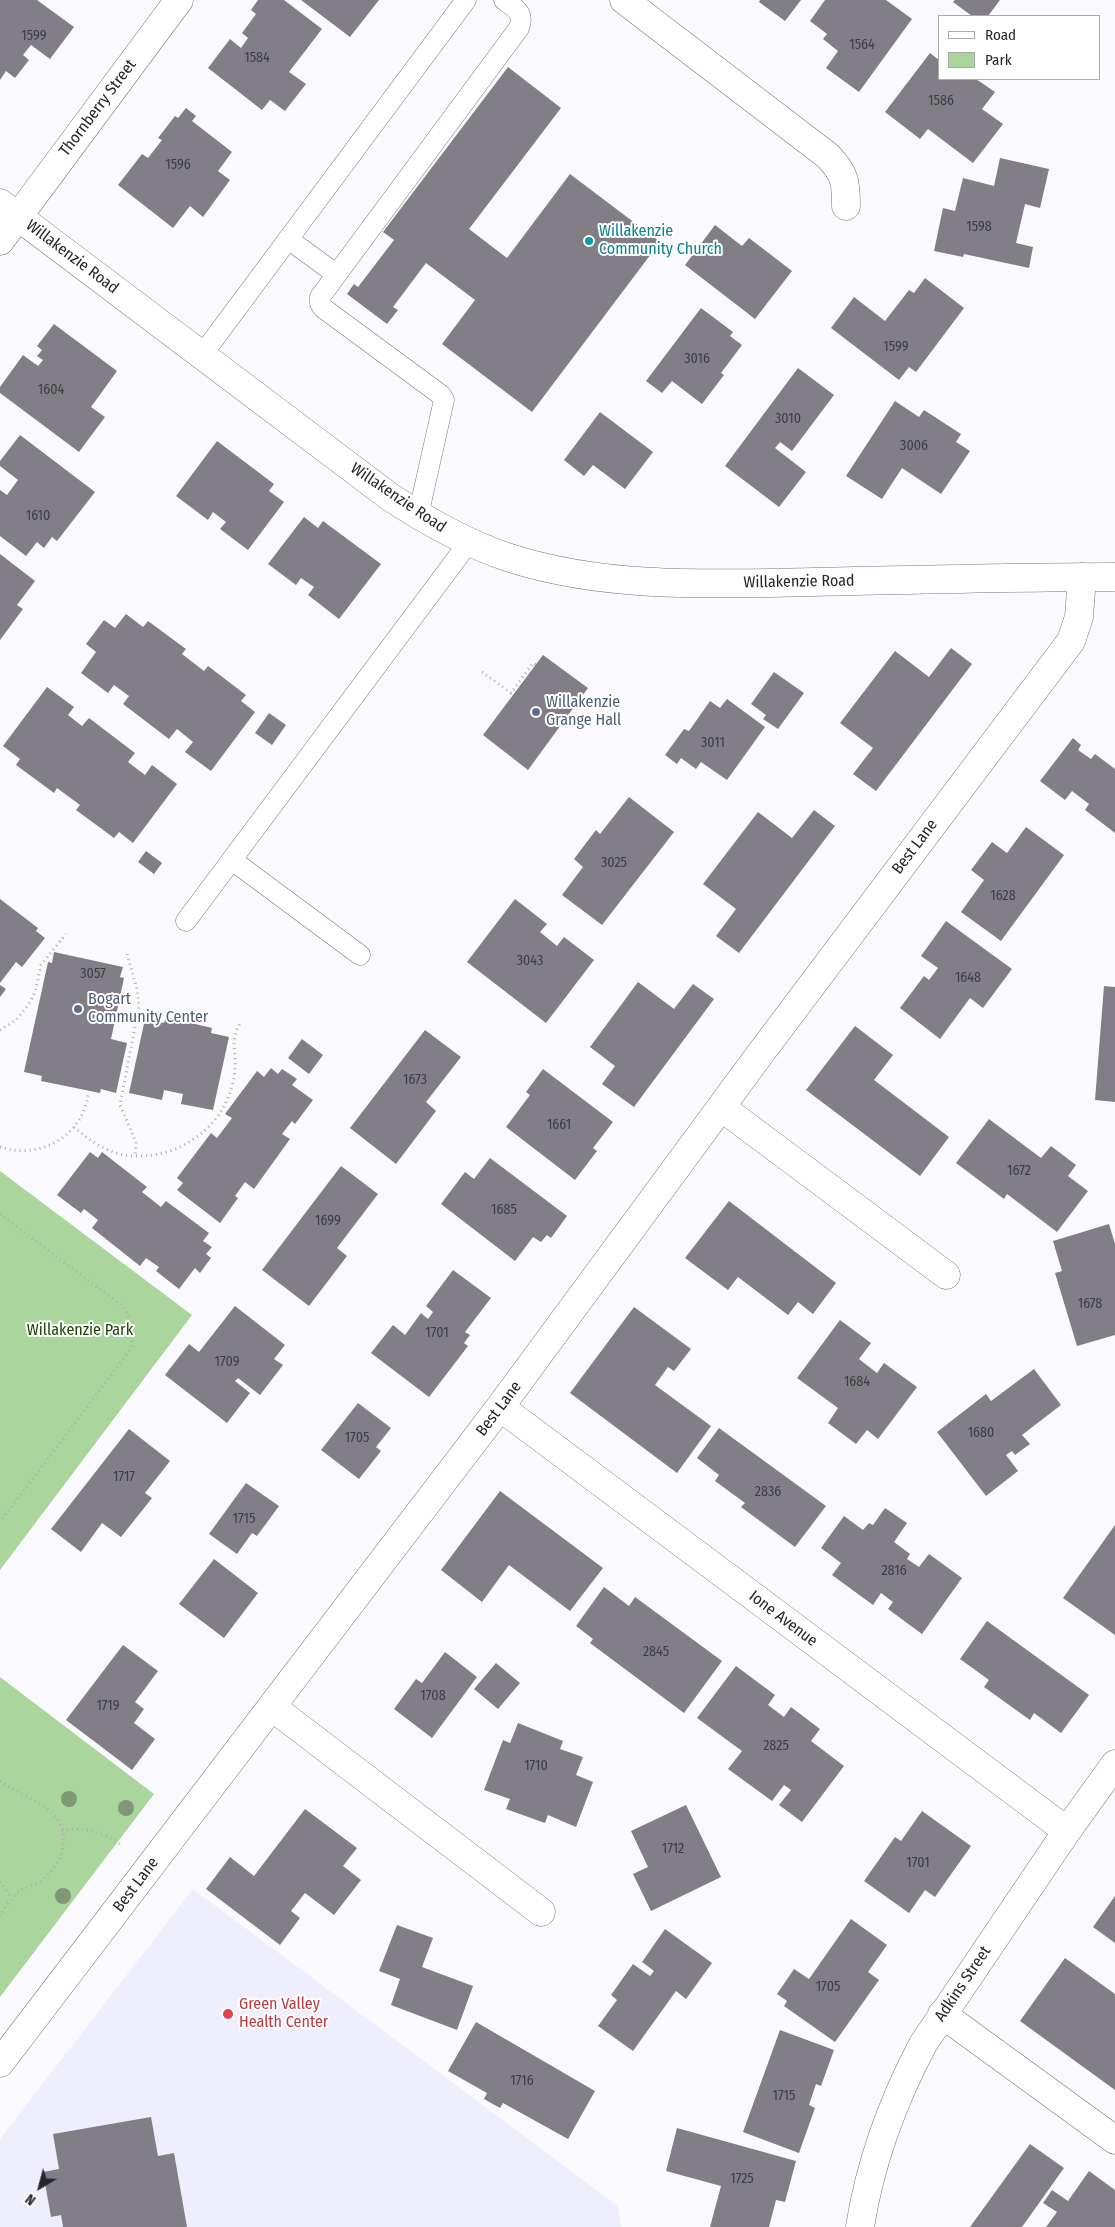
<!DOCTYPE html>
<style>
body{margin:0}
#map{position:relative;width:1115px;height:2227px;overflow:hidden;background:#fafafe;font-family:"Fira Sans Condensed",sans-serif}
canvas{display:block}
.legend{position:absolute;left:938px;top:15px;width:162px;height:65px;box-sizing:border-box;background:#fff;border:1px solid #a9a9aa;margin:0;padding:6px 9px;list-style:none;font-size:15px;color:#27272a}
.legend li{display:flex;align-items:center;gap:10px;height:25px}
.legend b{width:25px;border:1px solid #a9a9aa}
.north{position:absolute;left:15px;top:2162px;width:50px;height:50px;-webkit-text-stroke:4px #fff;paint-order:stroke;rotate:217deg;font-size:14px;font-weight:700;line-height:20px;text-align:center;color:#27272a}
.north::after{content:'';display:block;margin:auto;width:18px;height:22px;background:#27272a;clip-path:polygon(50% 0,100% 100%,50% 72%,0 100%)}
</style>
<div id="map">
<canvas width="1115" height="2227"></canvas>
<ul class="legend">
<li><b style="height:6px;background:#fff"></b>Road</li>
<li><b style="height:14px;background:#aad59c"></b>Park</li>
</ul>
<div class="north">N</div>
</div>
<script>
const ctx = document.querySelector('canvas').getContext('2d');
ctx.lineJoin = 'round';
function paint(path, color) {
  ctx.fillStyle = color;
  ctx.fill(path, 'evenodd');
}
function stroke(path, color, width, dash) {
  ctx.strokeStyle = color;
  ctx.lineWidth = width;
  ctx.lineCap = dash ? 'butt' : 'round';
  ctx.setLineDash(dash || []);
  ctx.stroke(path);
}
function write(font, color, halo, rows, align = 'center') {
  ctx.font = font + ' "Fira Sans Condensed",sans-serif';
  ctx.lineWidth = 4;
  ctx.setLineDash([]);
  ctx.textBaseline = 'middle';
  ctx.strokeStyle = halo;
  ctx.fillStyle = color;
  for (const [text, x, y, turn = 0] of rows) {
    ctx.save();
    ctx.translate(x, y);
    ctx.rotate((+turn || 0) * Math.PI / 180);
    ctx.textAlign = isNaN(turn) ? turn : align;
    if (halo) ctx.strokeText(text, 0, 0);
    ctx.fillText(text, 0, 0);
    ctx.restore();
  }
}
paint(new Path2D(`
 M193 1889 618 2206 621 2227H0V2139Z`), '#eeeefc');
paint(new Path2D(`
 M0 1171 192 1315 0 1570Z
 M0 1677 154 1794 0 1997Z`), '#aad59c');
paint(new Path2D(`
 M0 0H37L74 27 50 59 31 45 23 55 29 60 15 78 6 71 0 80Z
 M258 0H284L322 29 289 72 306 84 285 111 270 100 262 110 208 68 230 39 241 48 248 38 242 33 256 14 251 10Z
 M301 0H379L350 37Z
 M760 0H801L785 21 759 2Z
 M825 0H886L912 19 859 92 826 68 838 51 823 39 827 34 810 21Z
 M955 0H1000L988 16H972L953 2Z
 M930 53 939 60V79H976L995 92 982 109 1003 124 973 163 928 129 920 139 885 112Z
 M508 67 561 108 469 229 507 258 570 174 660 242 532 412 442 344 475 300 426 263 393 307 398 310 387 324 347 294 354 284 358 287 394 240 383 232Z
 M186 108 196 116 192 121 232 152 218 171 230 180 203 217 190 206 173 228 118 185 142 154 148 158 162 140 158 138 175 116 178 118Z
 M1000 158 1049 169 1040 208 1025 204 1016 243 1033 247 1029 268 964 254 963 257 934 251 943 208 955 211 963 178 994 186Z
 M715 225 742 246 749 238 792 271 755 319 685 265Z
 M925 278 964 308 916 372 909 367 899 380 831 328 854 297 885 321 909 290 914 293Z
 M701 308 733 332 730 336 742 345 721 373 724 375 702 404 672 381 662 393 646 381Z
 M54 324 117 371 91 407 105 417 79 452 0 393V387L23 355 38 366 43 360 37 356 42 350 37 346Z
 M798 368 834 395 792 451 780 442 775 448 806 472 779 507 725 466Z
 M895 401 919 417 924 410 961 434 956 442 970 451 941 494 902 468 882 499 846 476Z
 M600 412 653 452 625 489 593 465 584 476 564 460Z
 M20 435 95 492 57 541 52 537 44 548 37 542 26 556 0 536V490L7 495 18 480 0 466V461Z
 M217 441 274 484 269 491 284 502 248 550 220 529 226 522 213 512 208 520 176 496Z
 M304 517 318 528 323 521 381 564 339 619 308 595 314 587 301 578 296 585 268 564Z
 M0 554 35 581 17 605 23 609 0 640Z
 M126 614 143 627 148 621 186 649 182 654 204 671 208 666 246 695 241 701 255 712 211 771 185 752 193 742 177 729 169 739 123 704 129 696 114 685 108 693 81 673 96 652 86 644 104 620 115 628Z
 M951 648 972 664 876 791 853 774 873 748 840 723 895 651 929 677Z
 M543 655 588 688 528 770 483 735Z
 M774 672 804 693 778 729 763 719 766 715 751 704Z
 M47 687 74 707 68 715 82 726 89 718 135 753 128 762 145 775 152 765 177 784 133 843 119 832 114 838 76 810 80 805 57 788 54 793 16 765 20 759 3 746Z
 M727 699 765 727 727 780 701 762 696 769 681 758 677 764 665 755 684 729 689 731 710 701 720 708Z
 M269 713 286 725 272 745 255 733Z
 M1073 738 1081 745 1078 750 1091 759 1095 754 1115 769V833L1085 810 1089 804 1072 791 1065 800 1040 781Z
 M629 797 674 832 602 925 562 895 583 867 574 859 596 830 600 834Z
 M814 810 835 826 739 953 716 936 736 909 703 884 758 812 792 838Z
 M1026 827 1064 855 1001 941 961 912 984 880 971 870 992 842 1007 853Z
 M146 851 162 863 154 874 138 862Z
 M0 899 38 928 36 931 45 938 22 967 16 962 0 983Z
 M515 899 547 924 540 932 557 946 564 937 594 960 546 1023 467 962Z
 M946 921 1012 969 983 1008 970 998 940 1039 900 1008 924 976 929 980 938 968 921 956Z
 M54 952 123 967 120 977 124 978 111 1039 127 1043 116 1093 101 1089 100 1093 41 1081 42 1076 24 1072 48 962 52 963Z
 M638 982 674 1009 693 984 714 999 634 1107 602 1084 615 1066 590 1047Z
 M0 985 6 989 0 997Z
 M1104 986 1115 987V1102L1095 1100Z
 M166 1017 212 1028 211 1033 229 1037 213 1110 181 1104 183 1094 164 1090 162 1100 129 1093 145 1019 164 1023Z
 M855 1026 893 1055 874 1080 949 1137 920 1176 806 1090Z
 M425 1030 461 1057 426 1102 436 1111 396 1164 350 1128Z
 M302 1039 323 1055 309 1074 288 1058Z
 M271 1068 278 1074 282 1069 297 1079 292 1085 313 1100 295 1124 292 1121 282 1134 290 1139 254 1189 245 1182 235 1196 238 1198 220 1223 177 1190 183 1183 177 1178 211 1133 217 1138 232 1118 225 1114 257 1071 264 1077Z
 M543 1069 613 1122 593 1148 597 1151 575 1180 506 1127 530 1095 526 1092Z
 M989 1119 1041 1158 1051 1146 1076 1165 1068 1176 1088 1191 1057 1232 1007 1194 1004 1199 956 1163Z
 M90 1152 98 1158 102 1152 147 1187 142 1192 161 1207 166 1201 209 1233 203 1241 212 1247 206 1254 211 1258 200 1273 195 1268 179 1289 156 1271 159 1267 146 1258 140 1266 92 1228 98 1220 84 1209 81 1213 57 1195Z
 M490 1158 567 1216 551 1238 547 1235 541 1242 533 1237 515 1261 441 1204 465 1172 474 1179Z
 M341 1166 378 1194 337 1248 347 1256 309 1306 262 1270Z
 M729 1201 836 1283 813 1314 798 1302 788 1315 738 1277 728 1290 685 1258Z
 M1109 1224 1115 1244V1335L1077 1346 1055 1273 1062 1271 1053 1241Z
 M453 1270 491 1298 465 1332 470 1335 464 1343 468 1346 429 1397 371 1353 393 1325 405 1335 421 1313 428 1319 433 1312 426 1306Z
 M235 1306 285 1345 274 1359 283 1365 260 1395 238 1378 235 1381 250 1393 227 1423 165 1375 189 1344 199 1352Z
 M634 1307 691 1349 674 1371 668 1367 655 1385 711 1426 677 1473 570 1393Z
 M840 1320 871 1343 859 1359 877 1373 884 1363 917 1387 878 1439 867 1430 856 1444 828 1423 838 1408 797 1378Z
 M1034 1369 1061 1405 1022 1435 1030 1444 1015 1455 1012 1451 1006 1455 1018 1471 986 1496 937 1432 986 1394 991 1401Z
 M358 1403 391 1428 376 1447 381 1451 359 1479 321 1450Z
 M719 1428 826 1506 795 1547 741 1507 745 1503 715 1481 719 1475 697 1458Z
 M129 1429 170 1461 145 1493 152 1498 121 1537 102 1523 81 1552 51 1529Z
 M246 1483 279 1506 257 1536 252 1533 237 1554 209 1534Z
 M500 1491 603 1568 570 1611 509 1565 482 1602 441 1570Z
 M885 1508 907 1523 894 1542 910 1554 907 1559 919 1567 929 1554 962 1578 922 1634 888 1609 893 1602 881 1593 873 1605 832 1575 841 1563 821 1548 844 1516 863 1530 869 1523 873 1525Z
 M1115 1525V1635L1063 1598Z
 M214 1559 258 1593 224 1638 179 1604Z
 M604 1587 629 1606 635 1597 722 1661 684 1713 590 1643 593 1639 576 1626Z
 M987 1621 1089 1695 1061 1733 1034 1713 1030 1720 984 1687 989 1680 960 1659Z
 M123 1645 158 1671 135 1702 144 1709 134 1723 155 1739 132 1770 66 1720Z
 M445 1652 477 1677 432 1738 394 1709 416 1679 422 1683Z
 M496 1663 520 1683 498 1709 474 1689Z
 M736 1666 775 1695 768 1705 784 1717 791 1707 820 1729 811 1741 844 1766 802 1822 779 1805 791 1790 784 1785 772 1801 728 1769 742 1751 697 1718Z
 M518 1723 563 1741 560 1749 583 1757 576 1775 593 1782 576 1827 548 1815 545 1823 506 1809 510 1799 484 1790 503 1740 510 1743Z
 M686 1805 721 1877 651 1911 633 1874 648 1867 631 1831Z
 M305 1809 357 1848 343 1866 361 1880 334 1915 305 1893 291 1911 300 1918 280 1945 206 1889 230 1857 254 1876Z
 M922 1811 971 1846 935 1897 925 1890 909 1913 864 1881 895 1837 901 1841Z
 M1115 1896V1943L1093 1927Z
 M851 1919 887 1945 868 1972 879 1980 835 2042 784 2006 787 2001 777 1994 794 1969 809 1979Z
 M397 1925 433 1938 422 1967 473 1986 457 2030 391 2005 400 1979 379 1971Z
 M665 1929 712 1963 686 1999 676 1991 633 2051 598 2026 617 2000 611 1995 633 1964 650 1976 654 1971 642 1962Z
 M1065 1958 1115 1994V2090L1020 2021Z
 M476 2022 595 2091 568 2139 503 2103 500 2108 484 2099 487 2093 448 2071Z
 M780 2030 834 2050 821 2086 816 2084 809 2105 815 2108 799 2153 743 2132Z
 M151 2117 158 2156 174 2153 187 2227H63L61 2215 51 2217 43 2172 59 2169 53 2134Z
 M677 2128 796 2161 785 2202 776 2200 769 2227H710L721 2186 666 2171Z
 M1030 2144 1064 2168 1022 2227H970Z
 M1089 2171 1115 2190V2227H1046L1057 2212 1043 2203 1052 2190 1068 2201Z`), '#817f85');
const lane = new Path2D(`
 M288 239 336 274
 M202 355 466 0
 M418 516 444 400 441 395 323 308 320 303V297L519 28C525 13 515 8 504 0
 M232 860 360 955
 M186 921 469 542`);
const street = new Path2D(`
 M624 0 828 156C845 174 846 182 846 206
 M0 241 179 0
 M721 1107 946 1275
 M500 1407 1067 1831
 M272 1707 541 1912
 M942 2014 1115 2140
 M0 2063 500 1407 760 1054 1071 641 1079 617 1082 577
 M860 2227C870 2163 893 2101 923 2044L1067 1831 1115 1764`);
const secondary = new Path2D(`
 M0 203 390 497C428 522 467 544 510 558 607 589 713 584 813 582 914 580 1014 577 1115 577`);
stroke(lane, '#75757b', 21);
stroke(street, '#75757b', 29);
stroke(secondary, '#75757b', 29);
stroke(new Path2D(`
 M482 672 511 693 533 663 536 665
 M127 954 137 989 139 1006 120 1105 136 1142 135 1156
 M0 1030 16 1020 29 1004 35 992 41 965 66 934
 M74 1127C91 1142 112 1156 135 1156 175 1158 216 1132 229 1095 232 1087 235 1077 235 1068 236 1052 230 1038 240 1024
 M0 1147C39 1160 82 1137 88 1095
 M0 1214 122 1306C132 1319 136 1337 129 1351L0 1522
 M0 1781C17 1793 41 1801 55 1816 73 1837 61 1865 42 1880 35 1886 26 1886 19 1892 11 1897 5 1908 0 1916
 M62 1831C83 1826 103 1832 120 1844
 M0 1882 12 1898`), '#aeaeb1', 3, [1, 4]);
stroke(lane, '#fff', 20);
stroke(street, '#fff', 28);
stroke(secondary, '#fff', 28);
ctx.fillStyle = '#7f9876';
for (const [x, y] of [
 [69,1799],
 [126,1808],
 [63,1896]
]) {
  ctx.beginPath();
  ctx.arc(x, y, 8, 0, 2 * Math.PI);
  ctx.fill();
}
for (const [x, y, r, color] of [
 [589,241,5,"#0f9aa8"],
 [536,712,5,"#5c6f8a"],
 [78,1009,5,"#5c6f8a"],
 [228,2014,6,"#e0444e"]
]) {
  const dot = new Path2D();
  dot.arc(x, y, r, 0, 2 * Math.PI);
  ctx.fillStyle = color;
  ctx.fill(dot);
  stroke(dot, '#fff', 2);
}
write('14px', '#3e3d41', null, [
 ["1599",34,36],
 ["1564",862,45],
 ["1584",257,58],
 ["1586",941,101],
 ["1596",178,165],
 ["1598",979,227],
 ["1599",896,347],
 ["3016",697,359],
 ["1604",51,390],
 ["3010",788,419],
 ["3006",914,446],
 ["1610",38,516],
 ["3011",713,743],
 ["3025",614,863],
 ["1628",1003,896],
 ["3043",530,961],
 ["3057",93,974],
 ["1648",968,978],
 ["1673",415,1080],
 ["1661",559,1125],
 ["1672",1019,1171],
 ["1685",504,1210],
 ["1699",328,1221],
 ["1678",1090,1304],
 ["1701",437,1333],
 ["1709",227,1362],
 ["1684",857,1382],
 ["1680",981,1433],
 ["1705",357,1438],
 ["1717",124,1477],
 ["2836",768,1492],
 ["1715",244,1519],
 ["2816",894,1571],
 ["2845",656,1652],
 ["1708",433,1696],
 ["1719",108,1706],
 ["2825",776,1746],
 ["1710",536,1766],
 ["1712",673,1849],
 ["1701",918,1863],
 ["1705",828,1987],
 ["1716",522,2081],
 ["1715",784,2096],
 ["1725",742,2179]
]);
write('16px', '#27272a', '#fff', [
 ["Thornberry Street",98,108,-53],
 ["Willakenzie Road",72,257,37],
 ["Willakenzie Road",398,498,34],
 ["Willakenzie Road",799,582,-1],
 ["Best Lane",915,847,-53],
 ["Best Lane",499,1409,-53],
 ["Ione Avenue",783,1619,37],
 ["Best Lane",136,1885,-53],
 ["Adkins Street",963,1984,-56]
]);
write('16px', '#0d838f', '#fff', [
 ["Willakenzie",599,232],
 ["Community Church",599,250]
], 'left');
write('16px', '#4e5e75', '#fff', [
 ["Willakenzie",546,703],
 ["Grange Hall",546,721],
 ["Bogart",88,1000],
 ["Community Center",88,1018]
], 'left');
write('16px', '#1b4706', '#fff', [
 ["Willakenzie Park",80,1331]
]);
write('16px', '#be3a42', '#fff', [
 ["Green Valley",239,2005],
 ["Health Center",239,2023]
], 'left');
</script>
